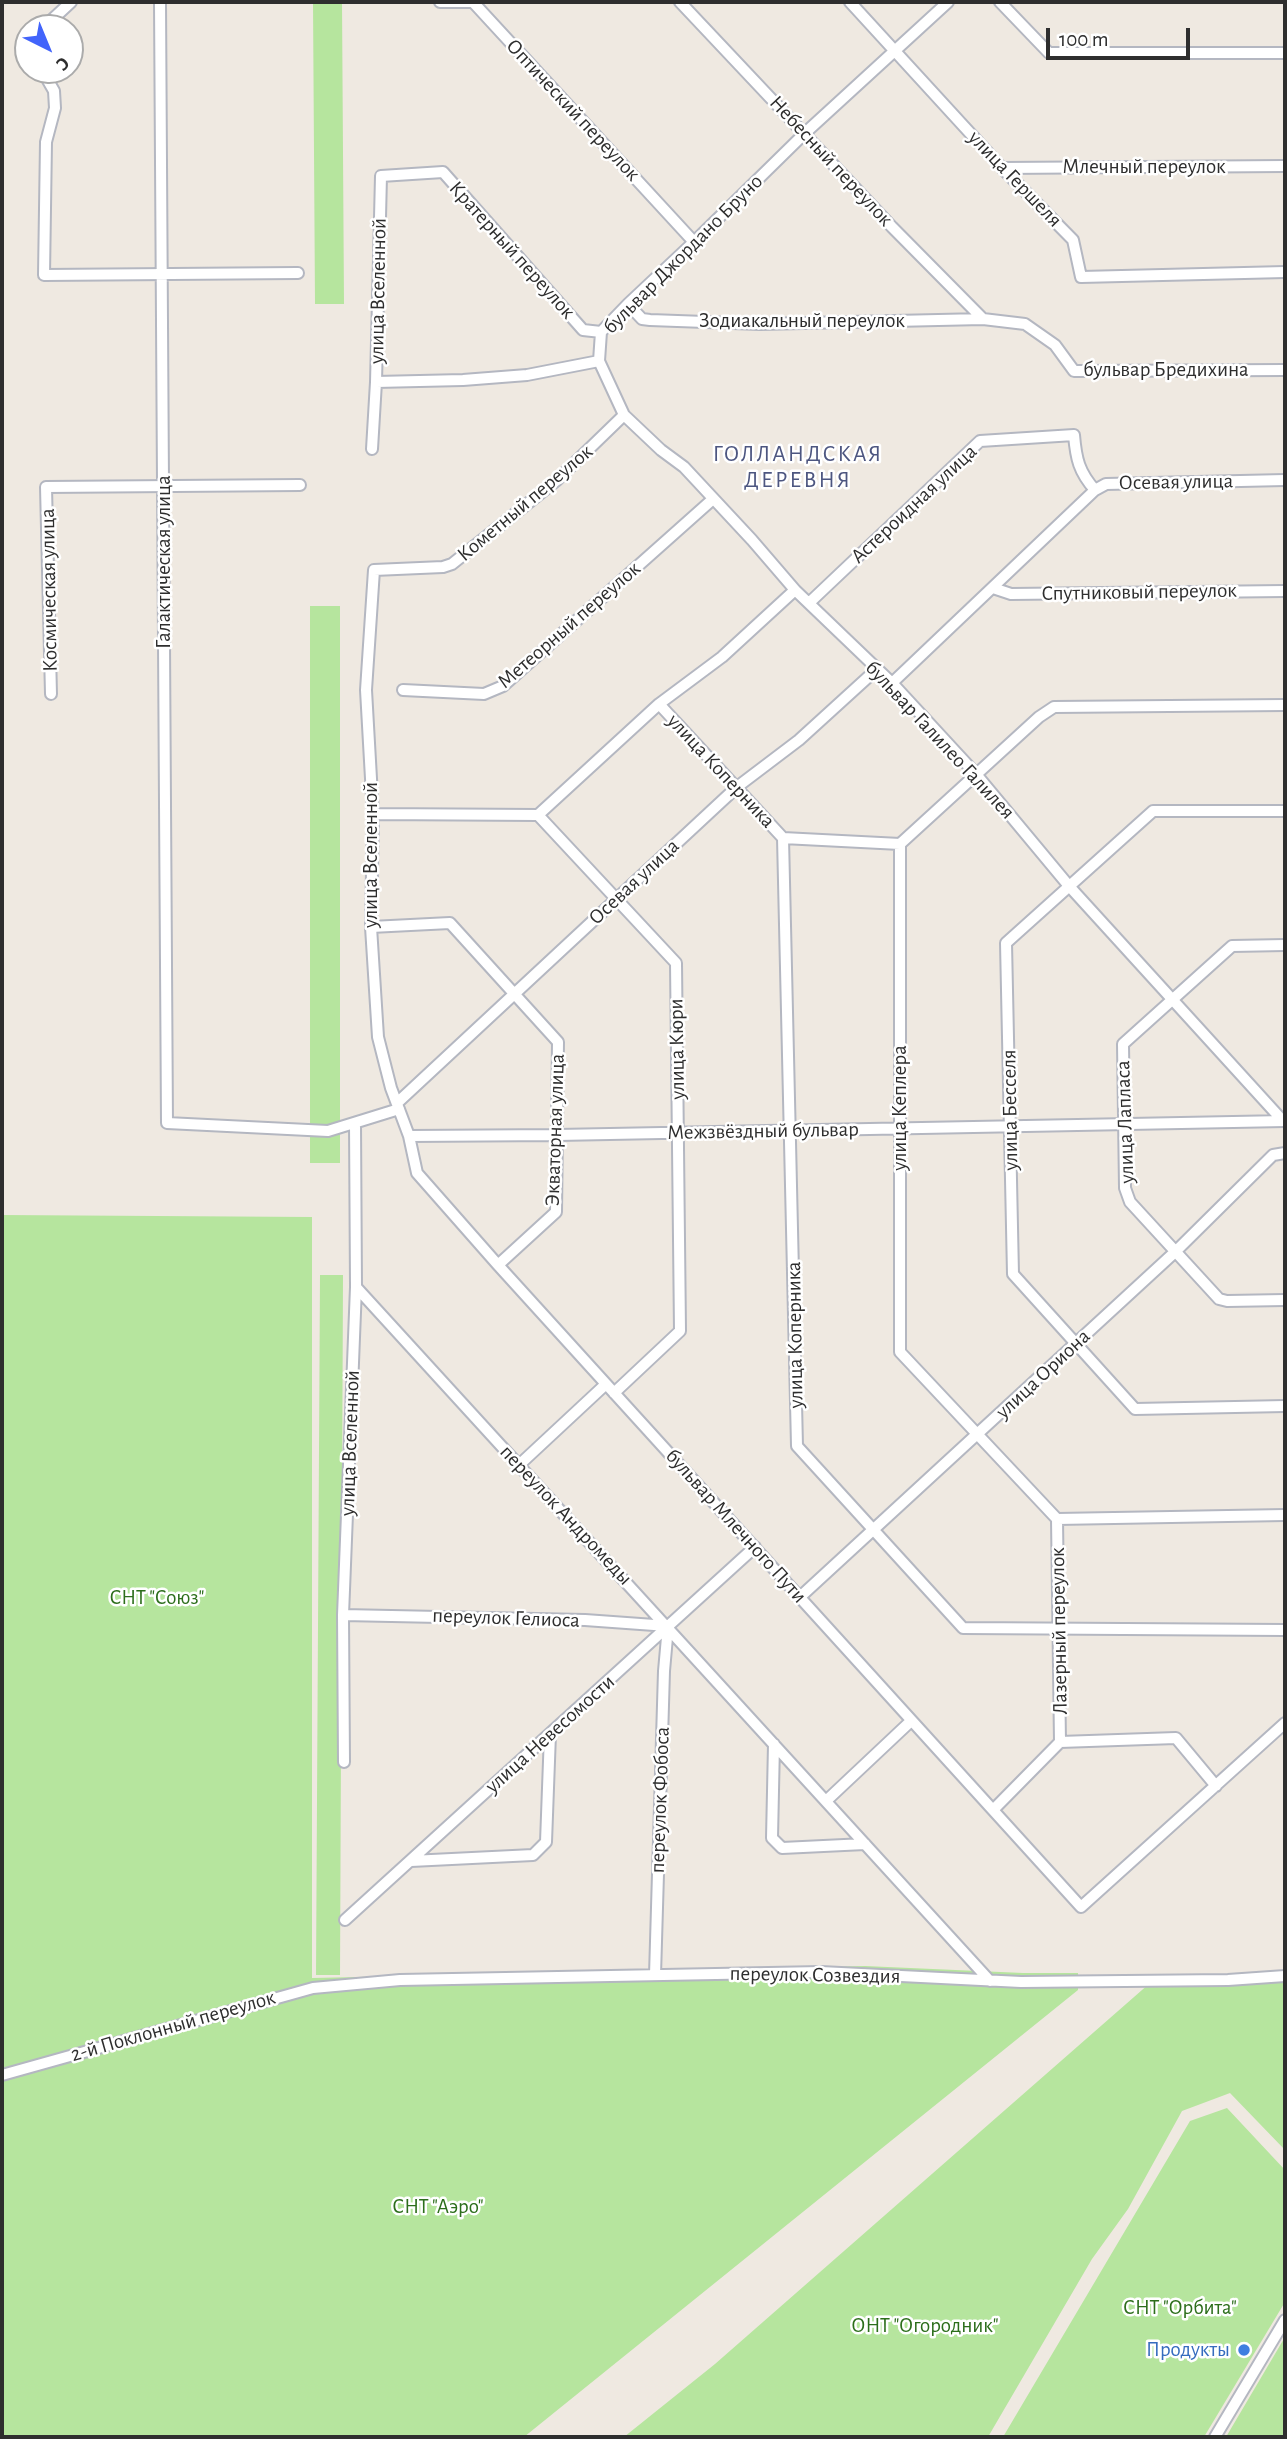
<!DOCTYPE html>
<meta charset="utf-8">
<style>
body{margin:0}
#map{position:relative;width:1287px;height:2439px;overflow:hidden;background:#efe9e1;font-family:"Alegreya Sans",sans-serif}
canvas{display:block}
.frame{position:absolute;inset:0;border:4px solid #2e2e2e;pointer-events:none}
.north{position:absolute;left:14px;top:14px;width:70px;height:70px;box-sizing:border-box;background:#fff;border:2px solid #ababab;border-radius:50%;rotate:137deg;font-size:19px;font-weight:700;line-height:28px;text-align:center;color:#2e2e2e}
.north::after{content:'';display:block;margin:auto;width:24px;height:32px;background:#4264fb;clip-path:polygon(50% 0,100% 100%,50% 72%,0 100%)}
.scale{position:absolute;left:1046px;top:28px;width:144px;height:32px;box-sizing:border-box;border:4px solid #2e2e2e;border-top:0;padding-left:9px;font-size:21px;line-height:24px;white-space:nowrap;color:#2e2e2e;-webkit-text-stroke:5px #fff;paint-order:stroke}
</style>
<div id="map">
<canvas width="1287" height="2439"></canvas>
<div class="frame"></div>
<div class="north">С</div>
<div class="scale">100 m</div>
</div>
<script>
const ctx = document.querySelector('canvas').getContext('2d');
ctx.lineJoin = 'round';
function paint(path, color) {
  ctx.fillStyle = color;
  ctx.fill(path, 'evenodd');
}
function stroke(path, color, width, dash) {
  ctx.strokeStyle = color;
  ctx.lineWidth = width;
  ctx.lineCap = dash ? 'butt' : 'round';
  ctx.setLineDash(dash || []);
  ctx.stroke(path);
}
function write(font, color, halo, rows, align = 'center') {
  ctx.font = font + ' "Alegreya Sans",sans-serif';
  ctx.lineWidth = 5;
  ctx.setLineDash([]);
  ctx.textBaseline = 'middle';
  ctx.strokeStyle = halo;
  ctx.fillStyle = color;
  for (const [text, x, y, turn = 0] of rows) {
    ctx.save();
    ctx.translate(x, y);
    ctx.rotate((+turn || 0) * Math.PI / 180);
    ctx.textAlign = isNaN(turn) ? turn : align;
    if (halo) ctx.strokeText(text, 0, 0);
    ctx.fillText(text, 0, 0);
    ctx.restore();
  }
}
paint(new Path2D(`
 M313 2H342L344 304H315Z
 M310 606H340V1163H310Z
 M2 1215 312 1217V1978L865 1966 1023 1973H1078V1990L524 2437H2Z
 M320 1275H343L340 1975H316Z
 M1285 1979 1283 2075 1285 2076V2150L1230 2093 1182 2111 1128 2209 1092 2259 988 2437H624L715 2364 1150 1983Z
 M1227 2108 1285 2170V2302L1204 2437H1003L1190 2121Z
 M1285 2337V2437H1226Z`), '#b6e59e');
const street = new Path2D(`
 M160 2 167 1123 328 1131 399 1109
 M440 2H473L694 242
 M680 2 892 227 983 319
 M850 2 1002 168 1073 240 1081 277 1285 272
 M948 2 805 133 694 242 628 304 601 332 599 361 624 415 661 450 684 467 752 540 795 590 892 683 975 773 1069 886 1283 1121
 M1000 2 1049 53H1285
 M43 28 71 2
 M42 70 54 91 55 108 46 142 44 275 298 273
 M1002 168 1285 166
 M628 304 642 319 650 320 760 324 983 319 1025 324 1055 345 1074 371 1285 370
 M376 382 463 380 527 375 599 361
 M624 415 557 480 452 564 443 567 374 570 366 690 373 814 371 927 378 1037 391 1088 409 1136 417 1173 498 1265 1081 1907 1285 1723
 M372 449 376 382 381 176 443 172 583 330 601 332
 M993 588 1011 594 1285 591
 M810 602 980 441 1074 435C1076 459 1079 472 1095 490
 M892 683 1095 490 1106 484 1285 480
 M403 690 484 694 503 686 713 499
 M51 694 46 487 300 485
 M659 704 783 838 797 1446 963 1628 1285 1630
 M1285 705 1054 707 1039 717 900 844V1352L1057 1519 1285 1515
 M1285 811H1153L1006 943 1013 1274 1135 1409 1285 1406
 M373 814 538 815 659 704 722 657 795 590
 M538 815 676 963 680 1331 614 1393
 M783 838 900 844
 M371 927 450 923 558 1042 556 1212 498 1265
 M1285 945 1232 946 1123 1044 1125 1188 1130 1202 1219 1299 1227 1301 1285 1300
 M397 1103 737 787 799 740 877 669
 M409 1136 558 1135 1285 1121
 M356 1287 990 1981
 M519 1465 606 1384
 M1057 1519 1060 1742
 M800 1597 1175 1252 1273 1155 1285 1153
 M343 1615 585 1620 668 1626 664 1671 655 1975
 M774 1744 772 1838 782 1848 865 1844
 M344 1762 343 1615 356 1287 355 1123
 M826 1801 911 1721
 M993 1810 1060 1742 1176 1738 1216 1786
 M411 1861 533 1855 546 1842 550 1734
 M345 1920 755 1547
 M2 2075 313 1988 400 1980 821 1972 1021 1982 1228 1980 1285 1976
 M1215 2437 1285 2320`);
stroke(street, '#b4b7c1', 14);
stroke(street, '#fff', 10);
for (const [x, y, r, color] of [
 [1244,2350,7,"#3f7fe0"]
]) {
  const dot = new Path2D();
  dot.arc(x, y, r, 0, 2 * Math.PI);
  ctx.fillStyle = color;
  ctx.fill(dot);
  stroke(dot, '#fff', 2.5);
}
write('21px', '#2e2e2e', '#fff', [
 ["Оптический переулок",573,110,47],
 ["Небесный переулок",831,161,47],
 ["Млечный переулок",1144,167],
 ["улица Гершеля",1015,179,46],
 ["Кратерный переулок",512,250,48],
 ["бульвар Джордано Бруно",683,254,-45],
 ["улица Вселенной",378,291,-89],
 ["Зодиакальный переулок",802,321],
 ["бульвар Бредихина",1166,370],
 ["Осевая улица",1176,482,-1],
 ["Кометный переулок",525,503,-40],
 ["Астероидная улица",914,504,-43],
 ["Галактическая улица",164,562,-90],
 ["Космическая улица",49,590,-91],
 ["Спутниковый переулок",1139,592,-1],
 ["Метеорный переулок",569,625,-41],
 ["бульвар Галилео Галилея",940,740,47],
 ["улица Коперника",721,771,47],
 ["улица Вселенной",371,855,-90],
 ["Осевая улица",634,882,-43],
 ["улица Кюри",677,1049,-91],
 ["улица Кеплера",900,1108,-90],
 ["улица Бесселя",1010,1110,-91],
 ["улица Лапласа",1125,1122,-92],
 ["Экваторная улица",555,1130,-88],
 ["Межзвёздный бульвар",763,1131,-1],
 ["улица Коперника",795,1335,-91],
 ["улица Ориона",1043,1374,-43],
 ["улица Вселенной",350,1443,-88],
 ["переулок Андромеды",566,1515,47],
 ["бульвар Млечного Пути",736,1526,48],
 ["переулок Гелиоса",506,1618,2],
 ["Лазерный переулок",1059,1631,-91],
 ["улица Невесомости",550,1734,-42],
 ["переулок Фобоса",660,1800,-88],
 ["переулок Созвездия",815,1975,1],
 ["2-й Поклонный переулок",173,2026,-16]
]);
write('21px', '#2c6e1b', '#fff', [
 ["СНТ \"Союз\"",157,1598],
 ["СНТ \"Аэро\"",438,2207],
 ["СНТ \"Орбита\"",1180,2308],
 ["ОНТ \"Огородник\"",925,2326]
]);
write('21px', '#366cbe', '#fff', [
 ["Продукты",1230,2350]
], 'right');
ctx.letterSpacing = '2px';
write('23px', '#4d5680', '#fff', [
 ["ГОЛЛАНДСКАЯ",798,454],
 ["ДЕРЕВНЯ",798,480]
]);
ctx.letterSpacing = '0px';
</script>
